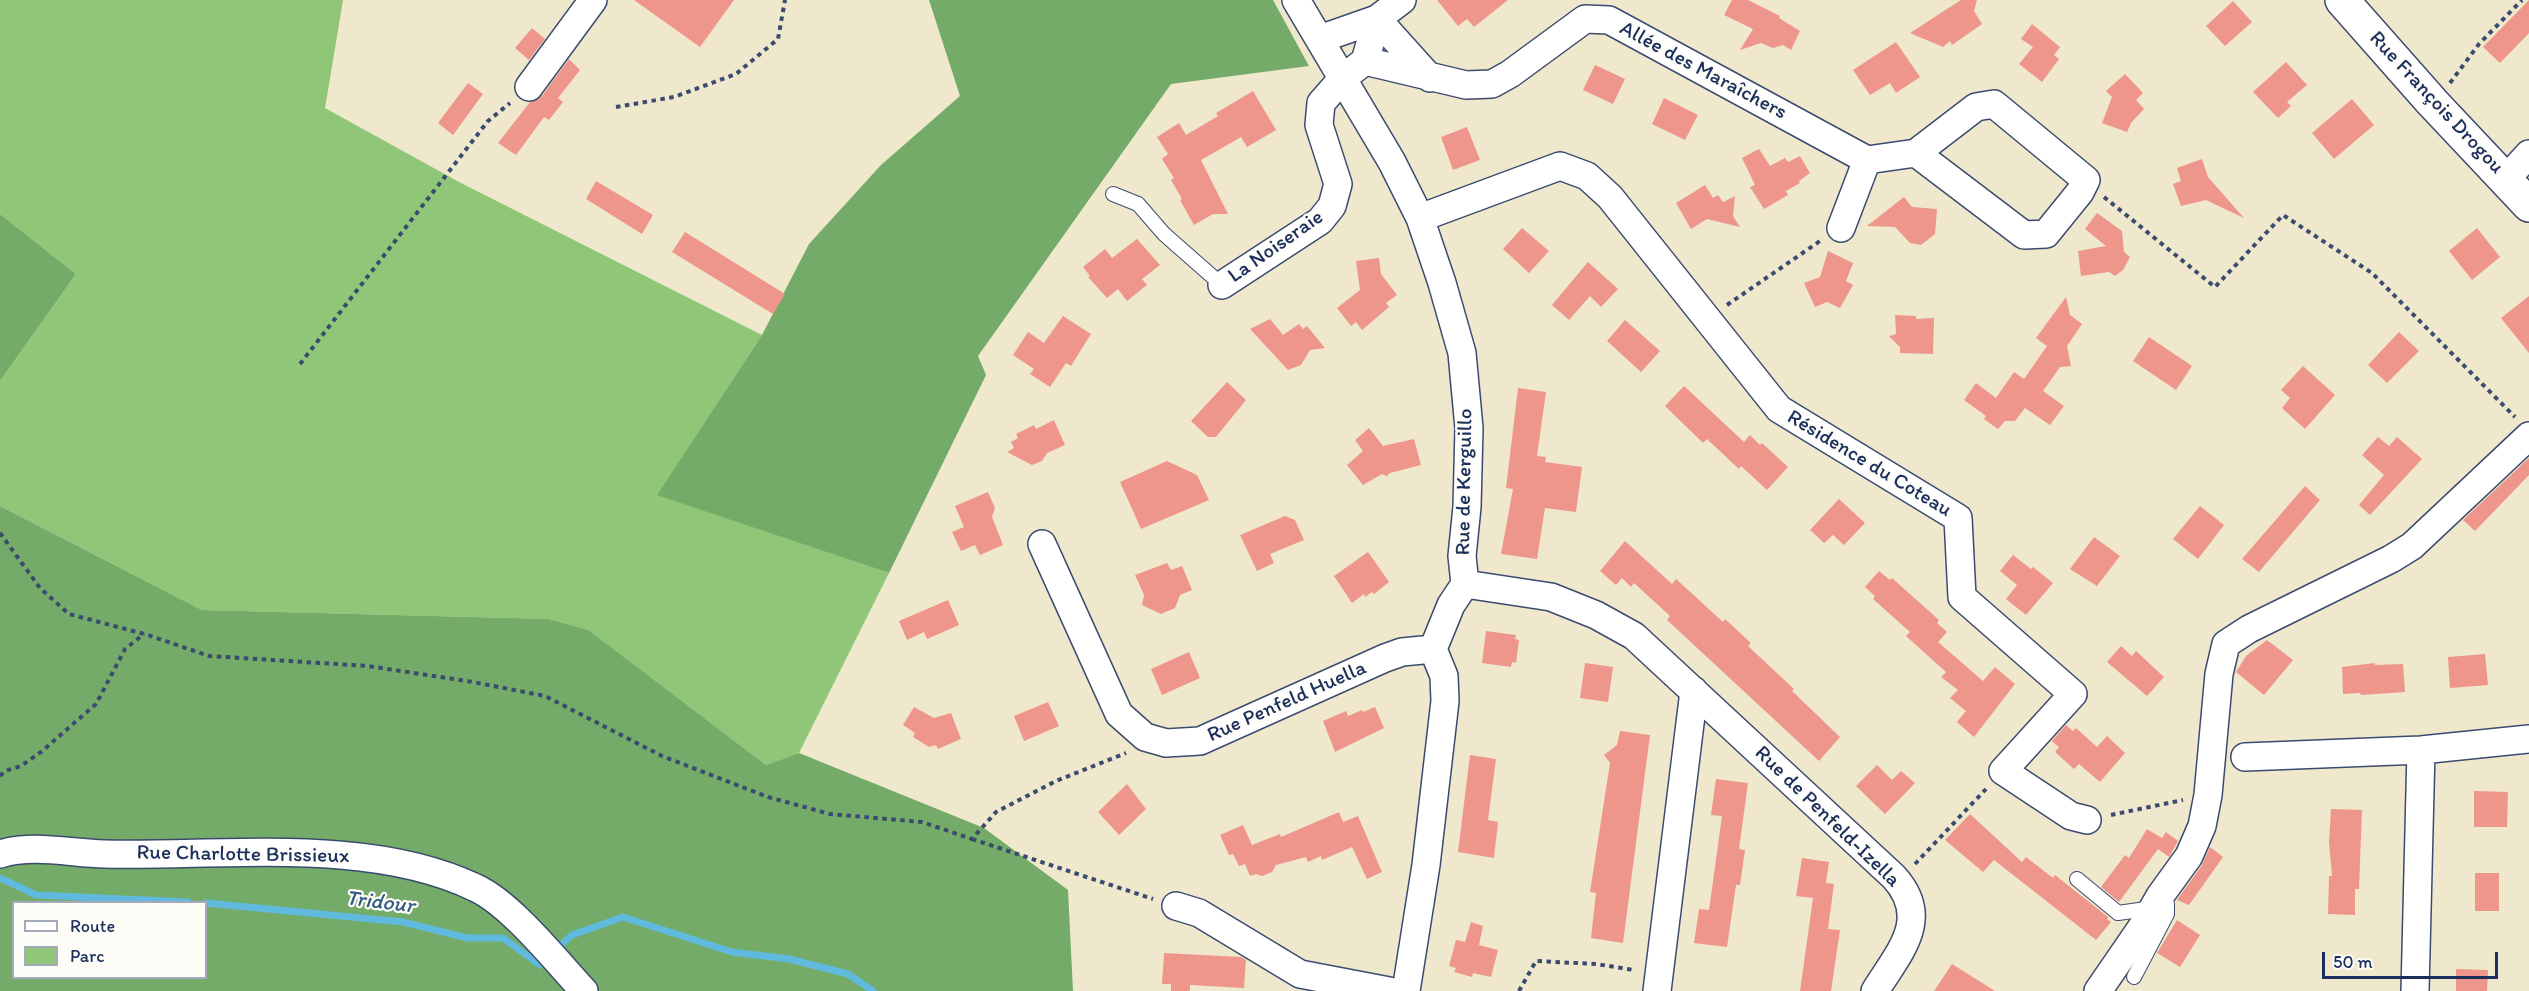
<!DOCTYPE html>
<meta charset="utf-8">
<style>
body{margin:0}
#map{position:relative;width:2529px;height:991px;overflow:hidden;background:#efe8cd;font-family:Itim,sans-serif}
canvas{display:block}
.legend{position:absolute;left:12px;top:901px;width:195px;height:78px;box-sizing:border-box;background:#fdfcf7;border:2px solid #a3aaba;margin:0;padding:8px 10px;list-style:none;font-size:18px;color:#1b2f5e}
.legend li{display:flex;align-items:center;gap:12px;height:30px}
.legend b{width:30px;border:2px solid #a3aaba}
.scale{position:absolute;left:2322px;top:952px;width:176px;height:27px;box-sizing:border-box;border:3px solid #1b2f5e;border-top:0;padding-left:8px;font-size:18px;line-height:21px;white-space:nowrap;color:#1b2f5e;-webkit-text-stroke:4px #fdfcf7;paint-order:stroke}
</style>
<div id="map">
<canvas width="2529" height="991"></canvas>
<ul class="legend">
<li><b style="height:8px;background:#fff"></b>Route</li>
<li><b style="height:16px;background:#90c678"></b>Parc</li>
</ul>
<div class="scale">50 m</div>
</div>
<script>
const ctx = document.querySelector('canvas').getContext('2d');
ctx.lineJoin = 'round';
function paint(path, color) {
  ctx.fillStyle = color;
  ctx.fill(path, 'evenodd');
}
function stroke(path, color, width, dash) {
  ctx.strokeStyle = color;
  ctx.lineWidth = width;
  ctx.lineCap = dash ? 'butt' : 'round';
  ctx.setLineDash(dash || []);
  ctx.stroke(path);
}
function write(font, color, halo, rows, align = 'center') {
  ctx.font = font + ' Itim,sans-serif';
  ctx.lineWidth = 4.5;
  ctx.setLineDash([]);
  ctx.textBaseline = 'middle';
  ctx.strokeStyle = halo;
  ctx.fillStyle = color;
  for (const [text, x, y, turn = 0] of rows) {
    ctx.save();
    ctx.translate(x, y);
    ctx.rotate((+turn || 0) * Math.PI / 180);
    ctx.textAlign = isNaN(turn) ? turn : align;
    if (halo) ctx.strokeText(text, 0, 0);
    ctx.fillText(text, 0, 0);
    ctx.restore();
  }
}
paint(new Path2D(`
 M0 0H343L325 108 459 182 762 335 658 494 889 573 799 753 766 765 587 630 549 619 202 610 0 506V381L76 274 0 214Z`), '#90c678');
paint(new Path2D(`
 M929 0H1273L1309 66 1171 84 978 356 986 375 889 573 657 495 762 335 809 244 881 165 960 96Z
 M0 214 76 274 0 381Z
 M0 506 202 610 549 619 588 630 766 765 799 753 984 828 1068 890 1073 991H0ZM14 902H206V978H14Z`), '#74ab68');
stroke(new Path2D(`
 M0 878 36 895 188 902
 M206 903 403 922 467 938H503L540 965
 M554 951 572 935 623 917 732 952 789 959 848 974 873 991`), '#60bade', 7);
paint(new Path2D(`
 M634 0H734L700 47Z
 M1437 0H1508L1474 27 1467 19 1458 26Z
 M1732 0H1748L1780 16 1779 18 1800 31 1791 50 1783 45 1773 48 1761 43 1740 50 1753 29 1724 15Z
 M1961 0H1977L1974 11 1982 24 1952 45 1950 41 1943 47 1910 33Z
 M2529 0V33L2500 63 2483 47Z
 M2233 1 2252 22 2225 46 2206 26Z
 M2032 24 2060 47 2054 55 2059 59 2042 82 2019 64 2033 47 2021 39Z
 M532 28 545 39 529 60 515 48Z
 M1896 42 1920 77 1896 93 1890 83 1870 95 1853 70Z
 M569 59 580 70 558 98 563 102 549 120 544 117 516 155 498 143 530 102 542 96Z
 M2286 62 2307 85 2287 102 2291 106 2278 118 2253 92Z
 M1595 65 1625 79 1613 104 1583 90Z
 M2125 74 2143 93 2136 100 2144 109 2131 123 2127 132 2102 123 2112 97 2106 91Z
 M468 83 483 94 453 135 438 123Z
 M1253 91 1276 130 1247 147 1241 137 1201 160 1228 214H1213L1194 225 1180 200 1182 199 1171 180 1174 178 1162 159 1168 154 1157 137 1179 123 1186 135 1218 116 1216 113Z
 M1664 98 1698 115 1685 140 1652 124Z
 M2352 99 2374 125 2334 159 2312 133Z
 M1467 127 1480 160 1453 170 1441 137Z
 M1759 149 1770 166 1785 158 1788 162 1800 156 1810 173 1799 181 1800 183 1786 191 1788 195 1764 209 1750 187 1755 185 1742 158Z
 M2202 159 2208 177 2244 218 2206 200 2181 206 2173 184 2181 181 2177 168Z
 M596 181 653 215 642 234 586 199Z
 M1705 185 1713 198 1718 195 1723 202 1735 196 1733 216 1740 227 1707 219 1691 229 1676 203Z
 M1904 197 1912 207 1937 209 1935 234 1921 245 1910 243 1895 227 1867 226Z
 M2097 213 2122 231 2124 252 2130 257 2123 270 2115 276 2109 272 2081 276 2078 251 2106 246 2085 229Z
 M1522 228 1549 251 1529 273 1503 249Z
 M2477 228 2500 257 2472 280 2449 251Z
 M685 232 785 294 773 314 672 252Z
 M1137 239 1160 265 1142 279 1147 285 1127 301 1118 289 1107 298 1088 277 1090 276 1083 267 1105 249 1112 258Z
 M1828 251 1853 263 1846 281 1853 285 1840 308 1827 302 1815 307 1804 283 1820 277Z
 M1379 258 1381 274 1397 295 1386 303 1389 307 1362 330 1356 322 1351 326 1337 308 1360 290 1356 261Z
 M1588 262 1618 289 1601 307 1590 296 1569 320 1552 305Z
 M2529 296V353L2501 318Z
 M2066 297 2070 315 2082 324 2067 346 2071 366 2060 367 2043 391 2064 406 2050 425 2025 408 2015 421H2005L1998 429 1984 419 1986 416 1964 400 1976 383 1996 398 2014 372 2024 379 2047 346 2036 338Z
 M1895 315 1916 316V319L1934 318 1933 354 1900 353V347L1889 336 1896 334Z
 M1063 316 1091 334 1071 366 1066 363 1050 387 1030 374 1034 369 1013 355 1028 332 1044 343Z
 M1270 319 1283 335 1299 324 1303 329 1307 326 1325 348 1310 350 1301 365 1288 370 1250 329Z
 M1625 320 1660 351 1641 372 1607 341Z
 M2399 332 2419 351 2387 383 2368 365Z
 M2149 337 2192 366 2176 390 2133 361Z
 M2303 366 2335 395 2305 429 2282 408 2290 398 2281 390Z
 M1227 382 1246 400 1216 437H1208L1191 421Z
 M1684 386 1744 442 1750 435 1760 445 1762 443 1788 467 1767 490 1741 466 1739 469 1707 439 1703 443 1665 406Z
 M1518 388 1546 392 1537 456 1546 457 1545 462 1582 467 1576 512 1545 508 1537 559 1501 554 1513 489 1506 488Z
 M1054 420 1065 445 1047 453 1042 461 1032 465 1007 452 1014 448 1011 442 1018 438 1016 434 1034 425 1036 429Z
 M1369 428 1383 446 1414 439 1421 465 1390 473 1387 476 1382 474 1363 485 1347 465 1363 451 1355 440Z
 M2378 437 2389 446 2397 437 2422 459 2370 515 2359 505 2384 475 2362 455Z
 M2529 458V475L2475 531 2463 520Z
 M1167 461 1197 475 1209 500 1141 529 1120 482Z
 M2305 486 2320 500 2259 572 2242 559Z
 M988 492 995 508 992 517 1003 545 980 555 975 545 961 551 952 532 964 527 955 506Z
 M1839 499 1865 523 1844 545 1833 535 1824 543 1810 530Z
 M2200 506 2224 525 2198 559 2173 539Z
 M1285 516 1295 520 1304 540 1270 554 1274 563 1257 571 1240 535Z
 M2094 537 2120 556 2097 586 2070 569Z
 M1625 541 1672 584 1676 579 1723 622 1725 619 1751 643 1748 646 1794 689 1792 691 1840 737 1819 761 1667 620 1670 616 1634 583 1631 587 1622 578 1616 585 1600 571Z
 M1368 552 1389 582 1374 594 1372 592 1365 597 1364 594 1352 603 1334 576Z
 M2013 555 2031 569 2033 567 2053 583 2026 615 2006 599 2017 585 2000 571Z
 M1167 563 1171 570 1182 566 1192 590 1180 595 1175 608 1161 614 1142 605 1144 595 1135 575Z
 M1879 571 1890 580 1892 578 1939 620 1937 623 1947 632 1938 642 1983 681 1995 667 2015 684 1974 737 1957 722 1966 711 1950 698 1958 690 1941 677 1946 672 1906 636 1910 632 1873 599 1875 596 1865 587Z
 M948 600 959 625 927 639 924 632 907 640 899 621Z
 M1486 631 1516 635 1515 639 1519 640 1516 663 1512 662 1511 667 1482 663Z
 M2267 640 2293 660 2264 695 2236 672 2246 656Z
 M2121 646 2132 656 2136 651 2164 677 2147 696 2107 662Z
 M1189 652 1200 678 1162 695 1151 669Z
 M2485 654 2488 685 2450 688 2448 657Z
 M1585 663 1613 667 1608 702 1580 698Z
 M2375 663V665L2403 664 2405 692 2361 695 2360 693 2343 694 2342 667Z
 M1048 702 1059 726 1024 741 1014 716Z
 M914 707 934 718 951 713 961 739 938 749 936 745 929 747 913 737 915 733 903 725Z
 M1375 707 1384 728 1335 752 1323 721 1346 711 1348 716 1362 710 1363 712Z
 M2066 725 2073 731 2076 728 2097 747 2107 736 2125 753 2100 782 2079 764 2074 769 2055 752 2059 747 2052 741Z
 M1620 731 1650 735 1623 943 1591 938 1596 893 1590 892 1610 763 1604 755 1617 745Z
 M1470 755 1496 759 1488 820 1498 822 1494 858 1458 852Z
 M1877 765 1892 780 1901 771 1915 783 1885 814 1856 786Z
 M1716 779 1748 783 1739 849 1745 850 1740 885H1736L1727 947 1694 943 1699 909 1709 910 1722 816 1711 815Z
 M1127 784 1146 809 1119 835 1098 812Z
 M2474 791 2508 792 2507 827H2474Z
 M2331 809 2362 810 2359 889H2355V915L2328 914 2329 876H2332L2329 842Z
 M1339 812 1343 822 1358 816 1382 872 1367 879 1352 847 1322 860 1321 856 1308 862 1306 857 1276 865 1272 872 1262 876 1256 874 1250 876 1245 864 1239 866 1233 854 1229 855 1220 835 1243 825 1252 845 1280 834 1281 837Z
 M1970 814 2022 862 2026 857 2053 878 2055 875 2108 917 2107 919 2111 922 2096 940 1994 860 1983 872 1945 840Z
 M2147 829 2162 838 2166 832 2178 841 2169 857 2158 849 2119 902 2101 887 2125 855 2129 858Z
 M2210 847 2223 857 2189 905 2177 900 2202 865Z
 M1802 858 1829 862 1826 883 1834 884 1828 929 1840 930 1831 991H1800L1813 898 1796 896Z
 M2475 873H2499V911H2475Z
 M2177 920 2200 935 2180 967 2157 953Z
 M1471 922 1483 926 1479 945 1498 950 1491 977 1473 973 1472 977 1454 972 1456 968 1449 966 1456 940 1465 942Z
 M1164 953 1241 957 1246 960 1244 988 1190 985V991H1171V984H1162Z
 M1952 964 1995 991H1934Z
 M2456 969 2488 970 2487 991H2456Z`), '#ee968c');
const service = new Path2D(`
 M1113 194 1138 204 1164 234 1222 285
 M2077 879 2118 913 2153 908
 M2134 977 2167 914V904L2160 896`);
const minor = new Path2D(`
 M1296 0 1392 162 1420 218 1442 283 1462 353 1469 428 1467 507 1462 556 1465 584 1451 605 1433 649 1444 676 1445 701 1426 865 1406 991
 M1377 19 1430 78
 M1320 39 1377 19 1402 0
 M1365 61 1466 85 1492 84 1510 74 1585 19 1609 20 1867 160 1916 153 1976 107 1994 104 2086 180 2080 192 2046 234 2024 235 1916 153
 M529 87 593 0
 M2506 179 2529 154
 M1420 218 1560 166 1587 176 1610 197 1779 409 1958 518 1962 597 2073 694 2003 771 2071 816 2087 820
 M1841 228 1867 160
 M1222 285 1320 221 1332 206 1338 184 1319 125 1321 103 1343 78 1365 61 1377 19
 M1042 544 1119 714 1145 737 1166 743 1200 741 1385 658 1402 652 1433 649
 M1465 584 1551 597 1596 615 1634 636 1894 877C1932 919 1899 952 1875 991
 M2245 757 2421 750 2529 739
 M0 854C32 844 70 853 104 854 221 857 369 836 476 888 511 904 557 962 584 991
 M1176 906 1199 913 1300 974 1389 991
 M1657 991 1694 691
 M2098 991 2142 927 2160 896 2189 856 2202 826 2208 795 2219 674 2226 644 2249 629 2391 559 2412 546 2529 436
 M2415 991 2421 750`);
const tertiary = new Path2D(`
 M2342 0 2432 102 2529 205`);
stroke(service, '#3b4b6f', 16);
stroke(minor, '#3b4b6f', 30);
stroke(tertiary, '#3b4b6f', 36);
stroke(new Path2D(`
 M2450 83 2479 44 2522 0
 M616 107 674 97 736 74 778 39 785 0
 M2104 197 2215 287 2283 215 2372 273 2515 417
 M1727 305 1820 241
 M300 364 488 121 510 103
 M0 533 40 588 69 614 148 635 209 656 368 666 473 682 545 696 662 756 768 797 830 814 922 822 972 839 996 812 1056 781 1126 753
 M0 776 5 771 21 766 41 752 96 704 125 649 144 634
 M2111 815 2183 800
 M972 839 1153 899
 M1915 864 1986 789
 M1519 991 1536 961 1596 964 1634 970`), '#3b4b6f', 4, [4.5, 4.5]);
stroke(service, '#fff', 14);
stroke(minor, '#fff', 27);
stroke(tertiary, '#fff', 33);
write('21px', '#1b2f5e', '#fdfcf7', [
 ["Allée des Maraîchers",1703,71,28],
 ["Rue François Drogou",2436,103,47],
 ["La Noiseraie",1276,247,-35],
 ["Résidence du Coteau",1869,464,31],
 ["Rue de Kerguillo",1465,482,-89],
 ["Rue Penfeld Huella",1287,702,-24],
 ["Rue de Penfeld-Izella",1827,817,44],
 ["Rue Charlotte Brissieux",243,855,1]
]);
write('italic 22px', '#305984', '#fdfcf7', [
 ["Tridour",380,903,7]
]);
</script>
